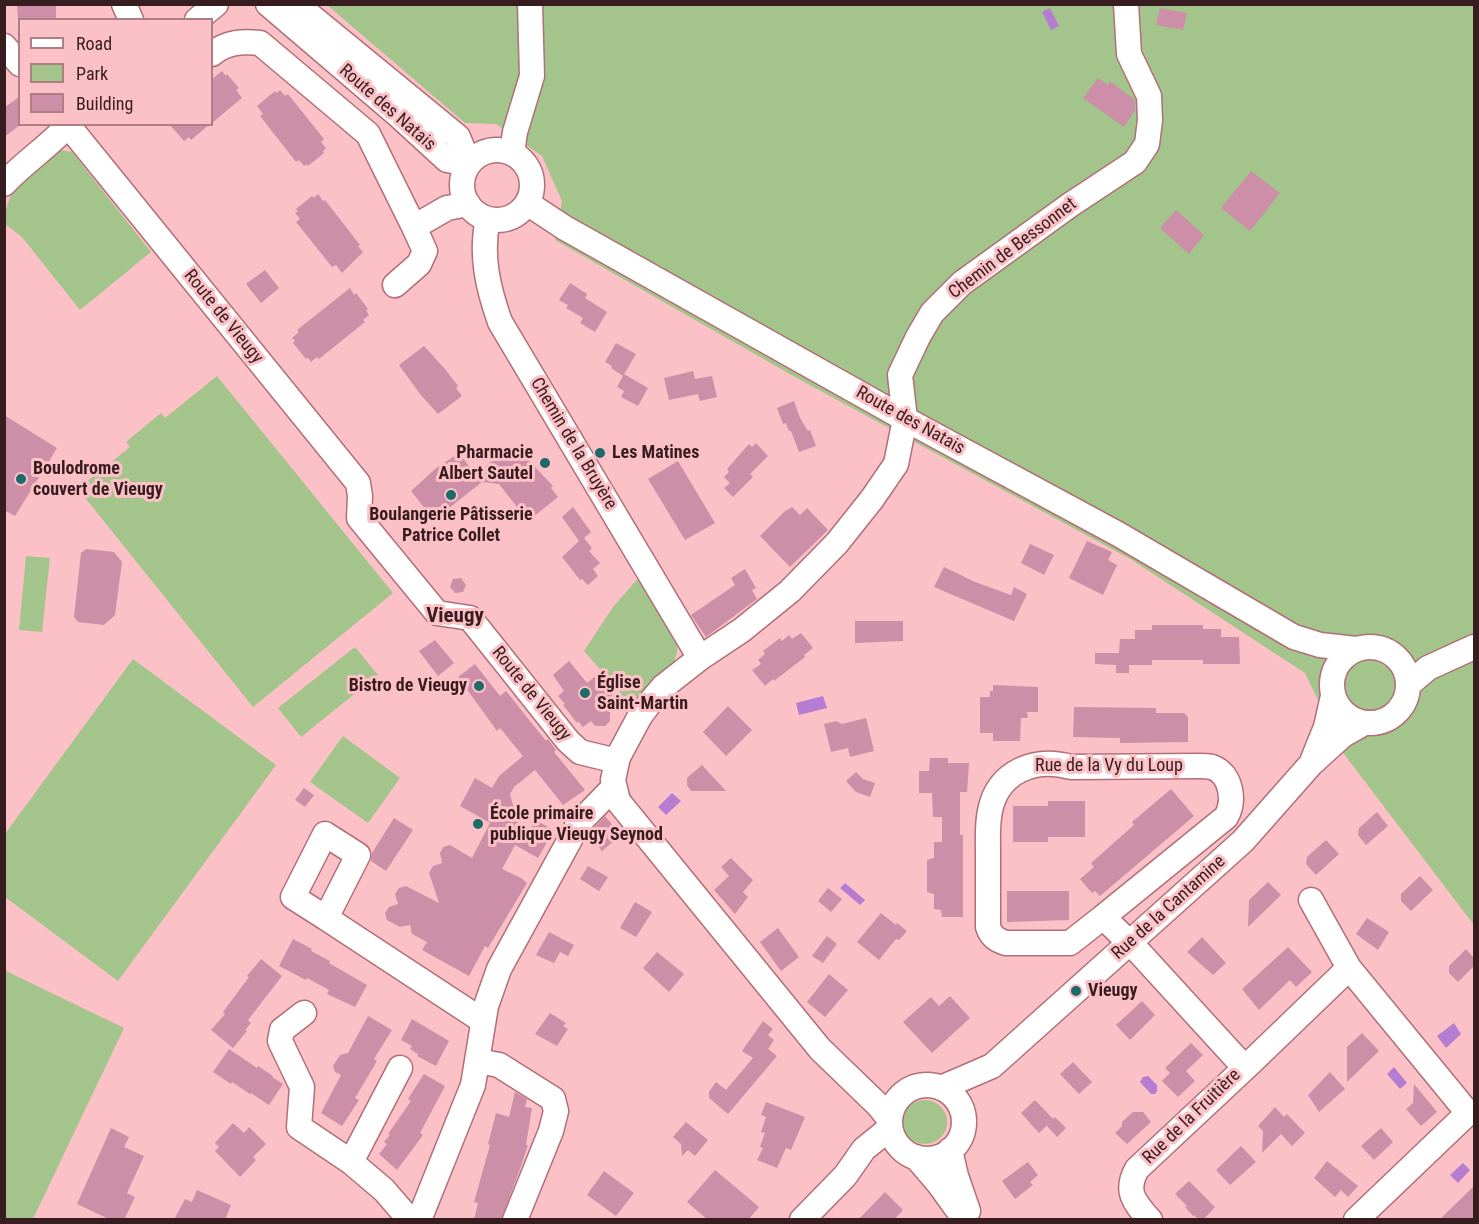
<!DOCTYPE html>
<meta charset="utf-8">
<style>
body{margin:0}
#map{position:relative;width:1479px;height:1224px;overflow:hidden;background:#fbc1c6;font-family:"Roboto Condensed",sans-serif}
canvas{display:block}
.frame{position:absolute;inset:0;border:6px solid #381d20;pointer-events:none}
.legend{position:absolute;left:18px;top:18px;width:195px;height:108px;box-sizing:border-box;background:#fbc1c6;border:2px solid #ad7f84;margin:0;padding:8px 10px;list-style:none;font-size:18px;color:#381d20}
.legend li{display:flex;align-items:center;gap:12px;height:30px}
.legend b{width:30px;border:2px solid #ad7f84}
</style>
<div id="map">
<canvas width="1479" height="1224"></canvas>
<div class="frame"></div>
<ul class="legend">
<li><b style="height:8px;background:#fff"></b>Road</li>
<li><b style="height:16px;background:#a3c58b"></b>Park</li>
<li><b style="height:16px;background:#cd8ea8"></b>Building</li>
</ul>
</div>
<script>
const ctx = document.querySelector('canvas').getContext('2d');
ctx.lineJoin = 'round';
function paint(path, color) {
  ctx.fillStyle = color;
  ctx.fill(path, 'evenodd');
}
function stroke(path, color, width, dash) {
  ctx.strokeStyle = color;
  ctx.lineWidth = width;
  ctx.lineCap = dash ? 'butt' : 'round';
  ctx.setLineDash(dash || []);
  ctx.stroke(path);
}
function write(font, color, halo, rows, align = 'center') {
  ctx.font = font + ' "Roboto Condensed",sans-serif';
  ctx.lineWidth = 6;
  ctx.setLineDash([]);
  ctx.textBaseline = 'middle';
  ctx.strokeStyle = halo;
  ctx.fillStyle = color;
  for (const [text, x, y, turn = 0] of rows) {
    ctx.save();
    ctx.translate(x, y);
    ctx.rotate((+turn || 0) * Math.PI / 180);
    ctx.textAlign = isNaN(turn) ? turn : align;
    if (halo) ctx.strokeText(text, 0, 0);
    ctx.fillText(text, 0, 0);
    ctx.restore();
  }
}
paint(new Path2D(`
 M327 5H1474V925L1344 754 1305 673 1132 560 795 377 555 240 562 201 542 156 496 124 465 123Z
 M60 150 72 152 151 252 80 310 22 237 5 224C4 185 33 173 60 150Z
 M217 376 393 593 253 707 78 489 130 447 126 442 161 413 165 418Z
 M26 556 50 558 42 632 19 630Z
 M642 574 678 637 677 652 674 662 630 704 584 651 613 607Z
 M355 647 378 675 301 737 278 708Z
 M133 659 276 765 118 981 5 897V834Z
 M343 736 400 778 368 823 310 782Z
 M4 970 124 1028 33 1219H5Z
 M903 1122a22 22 0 1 1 44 0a22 22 0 1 1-44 0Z`), '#a3c58b');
paint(new Path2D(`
 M1050 8 1059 26 1051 30 1042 12Z
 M823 696 827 708 799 715 796 703Z
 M672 793 681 801 666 815 658 807Z
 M845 883 865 900 860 905 840 888Z
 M1454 1023 1461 1034 1446 1048 1437 1036Z
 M1394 1067 1407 1083 1400 1089 1387 1074Z
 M1148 1076 1157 1085V1091L1155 1094H1151L1140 1082 1143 1077Z
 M1463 1163 1470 1170 1458 1183 1450 1175Z`), '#b47dd1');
paint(new Path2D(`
 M17 4H56V20H18Z
 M1160 8 1187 13 1183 30 1156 25Z
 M222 71 226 76 227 74 239 88 236 90 242 98 212 123V79Z
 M1098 78 1108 85 1110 81 1135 100V110L1124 127 1083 98Z
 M280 90 285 96 288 94 324 139 321 142 326 148 323 151 324 153 308 166 307 164 304 166 299 160 296 162 260 116 263 114 257 106 275 91 276 93Z
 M20 96V125L4 137V108Z
 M169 124H210L191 140 189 137 184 141Z
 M1251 171 1280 193 1250 231 1221 208Z
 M318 194 323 201 325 200 360 245 358 246 363 252 342 273 336 265 332 267 296 222 300 219 295 213 298 211 296 209 312 196 314 198Z
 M1176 210 1204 235 1189 254 1160 228Z
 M265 270 279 288 261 303 246 284Z
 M570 283 587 294 585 298 607 312 595 332 580 323 583 318 566 308 568 305 559 300Z
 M350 288 354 295 356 293 368 309 366 310 369 315 363 320 365 322 319 359 317 357 311 362 308 358 306 359 293 343 295 341 292 338 299 332 297 330Z
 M616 343 636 354 623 376 611 368 612 366 605 362Z
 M424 346 445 369 458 386 456 388 462 396 438 414 420 394 399 365Z
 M693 371 695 379 712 376 717 397 700 401 698 394 669 400 664 378Z
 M624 374 648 388 638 406 621 397 624 391 617 387Z
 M794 401 800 418 808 431 810 430 816 446 799 452 791 431H789L786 423 783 424 777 408Z
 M4 415 57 448 15 516 4 510Z
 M756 443 768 456 750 474 753 477 733 497 724 488 730 483 724 477 729 472 727 469 749 444 752 447Z
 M519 450 553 486 551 488 558 497 528 521 499 484 482 482 434 520 411 491 435 469 459 453 475 474 500 455 504 461Z
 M678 461 715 523 685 540 648 479Z
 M573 507 591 532 584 538 592 548 589 551 600 563 593 569 598 576 588 585 582 579 580 580 562 557 579 541 562 517Z
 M792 507 800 515 807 508 828 530 790 567 760 536 785 511Z
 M1087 541 1112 552 1108 560 1117 565 1103 595 1069 578Z
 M1030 544 1054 555 1044 575 1021 563Z
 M86 549 114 552 122 562 115 615 104 625 78 622 74 617 81 553Z
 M944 567 975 582 1011 595 1014 587 1027 594 1014 621 934 587Z
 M745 569 756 588 752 590 757 599 706 637 691 615 735 585 731 578Z
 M461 578 466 585 463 592 455 593 450 587 453 579Z
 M855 621H903V641L855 643Z
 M1152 625H1203V629H1221V637H1239L1240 664H1203V660H1152V665H1129V673H1116V665L1095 664V653H1119L1120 639H1135V630H1152Z
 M801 633 813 648 804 655 805 657 774 681 773 679 765 686 752 670 761 664 758 660 765 654 763 651 780 638 782 641 789 635 792 639Z
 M435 640 454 663 438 676 419 651Z
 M569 661 587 683 596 676 620 705 610 713V721L605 726H595L591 721 583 727 578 721 577 723 563 705 565 704 558 696 564 691 553 675Z
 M475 664 500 696 506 691 546 741 548 739 556 750 554 752 585 790 563 805 535 770 514 787 510 794 523 842 535 820 554 830 538 858 515 845 502 869 521 878 527 883 488 948 485 946 469 976 422 950 427 942 412 934 410 925 400 927 387 920 385 913 389 907 398 904 395 894 399 888 406 886 439 903 429 873 433 866 442 863 440 853 443 847 450 845 472 858 490 823 460 806 475 778 492 788 499 776 523 756 500 728 497 731 458 677Z
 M993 685 1038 687V712H1027L1028 718H1021L1020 741H993V733H980V697H990V691H993Z
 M728 706 752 730 726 756 703 732Z
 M1074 707 1156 708V713H1184L1188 717V742L1120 743V738L1073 737Z
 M866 718 874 751 850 757 848 748 831 752 824 724 836 721 842 724Z
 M930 758H948V763H969L967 792H960V835H963V917H942L941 910 934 909V894L927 892V860L934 858V842H942V817H933L932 793H919V771H929Z
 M702 765 726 791H691L687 785V778Z
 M856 772 863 779 875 783 870 797 856 792 846 781Z
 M304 788 314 795 305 807 295 800Z
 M1171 789 1194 816 1100 896 1095 891 1092 893 1080 879 1094 867 1091 863 1134 825 1132 822Z
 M1048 801H1085V837H1048V842H1013V806H1048Z
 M1377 812 1388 826 1366 845 1358 835 1359 828Z
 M605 816 621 835 602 851 594 841 601 835 595 827Z
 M394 818 413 830 386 871 371 861 372 853Z
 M1326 840 1339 854 1316 875 1306 864 1307 857Z
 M731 858 753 880 743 892 748 897 735 914 714 890 729 876 721 867Z
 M588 866 608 877 599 891 580 879Z
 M1420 876 1433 890 1411 911 1401 901V894Z
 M1268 882 1281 895 1248 927 1249 900Z
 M828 888 842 899 831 912 818 901Z
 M1007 891H1069V920L1007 922Z
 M635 902 652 912 636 937 620 928Z
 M881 913 896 925 897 923 907 931 899 940 896 939 879 960 857 942Z
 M1367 918 1389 932 1378 950 1356 934Z
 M778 928 799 957 781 971 760 942Z
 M549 932 574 945 568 956 560 952 554 963 536 955Z
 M827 936 837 944 823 963 812 956Z
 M1202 937 1226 963 1213 975 1187 952Z
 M293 939 312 949 311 951 330 961 329 963 367 985 355 1007 327 994 329 990 307 978 306 980 279 966Z
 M1288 947 1312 972 1296 987 1290 980 1259 1010 1242 989Z
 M1466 949 1474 958V966L1458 982 1449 973V966Z
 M657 952 684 974 669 992 643 968Z
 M261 959 282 976 248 1020 251 1023 245 1030 247 1031 233 1048 211 1030 225 1014 223 1012 249 977 247 976Z
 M829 974 848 990 825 1017 807 1002Z
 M950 996 970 1018 932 1053 903 1022 931 997 939 1006Z
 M1142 1001 1155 1015 1130 1040 1116 1025Z
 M550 1013 566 1023 563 1026 568 1029 557 1046 535 1034Z
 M368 1016 392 1030 374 1059 377 1061 355 1098 359 1100 342 1126 321 1113 341 1075 335 1072 333 1066 340 1055 348 1053Z
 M412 1019 449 1041 436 1066 417 1056 418 1054 410 1049 412 1046 401 1040Z
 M763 1021 773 1029 768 1035 774 1040 768 1049 777 1056 728 1114 709 1098V1092L716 1082 726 1090 753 1058 742 1051Z
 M1362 1033 1379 1051 1347 1082V1047Z
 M1191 1043 1203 1055 1186 1071 1195 1081 1178 1097 1162 1081 1170 1073 1165 1068Z
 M229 1049 257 1068 258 1066 273 1076 272 1077 283 1084 269 1105 251 1093 250 1094 232 1082 231 1084 213 1072Z
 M1073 1062 1092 1082 1079 1094 1060 1074Z
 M1330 1072 1345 1089 1319 1112 1308 1095Z
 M424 1074 445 1086 420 1133 423 1135 397 1170 379 1154 387 1144 384 1142 390 1135 388 1134 411 1101 408 1099Z
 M1414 1084 1437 1112 1421 1126 1406 1109 1413 1103Z
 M515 1092 527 1099 525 1107 532 1108 526 1145H528L521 1166 501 1220H474L478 1203 474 1202 490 1145 488 1144 496 1113 509 1117Z
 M1035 1100 1053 1119 1055 1117 1066 1128 1057 1137 1047 1126 1052 1121 1039 1133 1021 1113Z
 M766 1102 805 1117 791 1150 786 1148 777 1168 757 1160 763 1148 760 1147 765 1133 761 1132 766 1117 761 1115Z
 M1275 1107 1284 1117 1287 1114 1305 1133 1292 1146 1281 1134 1262 1153 1263 1131 1258 1126Z
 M1133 1112H1143L1151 1122 1127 1144 1115 1133 1122 1126V1122Z
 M686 1122 708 1140 695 1156 688 1150 682 1156 681 1144 673 1137Z
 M233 1123 244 1133 249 1127 266 1144 253 1157 256 1160 240 1177 215 1151 219 1147 215 1143Z
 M111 1128 129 1137 124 1147 144 1156 127 1193 135 1197 124 1220H111L77 1204Z
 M1381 1128 1393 1142 1374 1160 1361 1146Z
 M1241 1146 1256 1162 1230 1185 1216 1170Z
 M1327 1161 1358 1186 1348 1197 1341 1190 1335 1197 1314 1178Z
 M1028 1162 1038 1175 1030 1182 1033 1185 1015 1199 1002 1181Z
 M715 1170 759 1207 748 1220H708L687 1202Z
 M604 1171 634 1193 616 1216 587 1195Z
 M1189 1181 1215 1207 1203 1220H1199L1194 1215 1193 1216 1185 1207 1187 1206 1175 1194Z
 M1474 1186V1220H1439Z
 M197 1190 231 1205 225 1220H174L185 1199 192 1202Z
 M885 1192 903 1210 894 1220H858Z`), '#cd8ea8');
const minor = new Path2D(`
 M124 4 131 20
 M268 4 399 116 447 160 469 164
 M299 4 307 13 458 137 469 164
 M197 20 216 4
 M4 46 20 64
 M212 54C226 42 242 41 260 43L368 134 414 227 447 208 468 204
 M67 124 358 483 360 496 359 518 437 613 470 618 568 741 580 752 617 761
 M462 185a35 35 0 1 1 70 0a35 35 0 1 1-70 0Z
 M512 153 515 132 532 76 530 4
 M4 184C24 162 51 145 69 124
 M527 203 565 228 905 419 1118 534 1294 637 1320 645 1356 649
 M488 219C480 255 488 288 500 322L700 658
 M395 285 419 264 425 251 414 227
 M1332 685a38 38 0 1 1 76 0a38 38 0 1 1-76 0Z
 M1408 685 1428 668 1474 647
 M1313 759 1326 727 1333 696
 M325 834 358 855 326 918 293 897Z
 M1311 900 1349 968
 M1103 917 1226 817C1235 802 1232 774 1212 767 1208 766 1202 766 1198 766L1071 767C1035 757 998 771 990 811 987 825 988 839 988 853 988 877 988 902 988 927 991 936 996 940 1006 943H1070L1103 917 1138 951 1245 1068 1137 1169C1124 1192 1135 1203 1150 1220
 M326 918 483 1021
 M304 1013 282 1030 280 1041 302 1087 299 1127 351 1162 384 1190 410 1220
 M478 1061 499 1065 553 1099 556 1111 551 1131 515 1220
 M1245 1068 1349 968 1468 1113 1356 1220
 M890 1122a37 37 0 1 1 74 0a37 37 0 1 1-74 0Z
 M941 1088 992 1066 1243 841 1311 764 1343 735 1364 723
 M890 1120 878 1105 820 1049 618 801 613 780 618 757 640 716 652 700 663 687 700 658 742 630 790 591 837 543 872 499 896 464 905 419 900 375 918 337 932 313 962 283 1070 205 1135 162 1147 144 1150 120 1149 96 1129 54 1126 4
 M950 1150 956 1176 968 1211
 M916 1157 939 1184 965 1220
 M351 1162 400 1068
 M419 1220 473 1085 486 1006 499 969 579 823 614 787
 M802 1220 845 1176 864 1149 890 1128`);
stroke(minor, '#b16f76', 27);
stroke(minor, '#fff', 24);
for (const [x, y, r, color] of [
 [600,453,6,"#1d6a68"],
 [545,463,6,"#1d6a68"],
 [21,479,6,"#1d6a68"],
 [451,495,6,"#1d6a68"],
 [479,686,6,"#1d6a68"],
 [585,693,6,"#1d6a68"],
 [478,824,6,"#1d6a68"],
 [1076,991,6,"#1d6a68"]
]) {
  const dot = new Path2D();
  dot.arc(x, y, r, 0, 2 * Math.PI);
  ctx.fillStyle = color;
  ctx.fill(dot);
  stroke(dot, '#fbc1c6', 2);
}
write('18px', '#381d20', '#fbc1c6', [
 ["Route des Natais",387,108,41],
 ["Chemin de Bessonnet",1013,249,-37],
 ["Route de Vieugy",223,317,51],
 ["Route des Natais",910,421,29],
 ["Chemin de la Bruyère",573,444,59],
 ["Route de Vieugy",531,694,51],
 ["Rue de la Vy du Loup",1109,766],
 ["Rue de la Cantamine",1169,908,-42],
 ["Rue de la Fruitière",1192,1117,-44]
]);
write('bold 18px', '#381d20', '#fbc1c6', [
 ["Pharmacie",533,453,"right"],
 ["Albert Sautel",533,474,"right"],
 ["Les Matines",612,453],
 ["Boulodrome",33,469],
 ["couvert de Vieugy",33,490],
 ["Boulangerie Pâtisserie",451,515,"center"],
 ["Patrice Collet",451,536,"center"],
 ["Église",597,683],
 ["Saint-Martin",597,704],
 ["Bistro de Vieugy",467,686,"right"],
 ["École primaire",490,814],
 ["publique Vieugy Seynod",490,835],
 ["Vieugy",1088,991]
], 'left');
write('bold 21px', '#381d20', '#fbc1c6', [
 ["Vieugy",455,617]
]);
</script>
